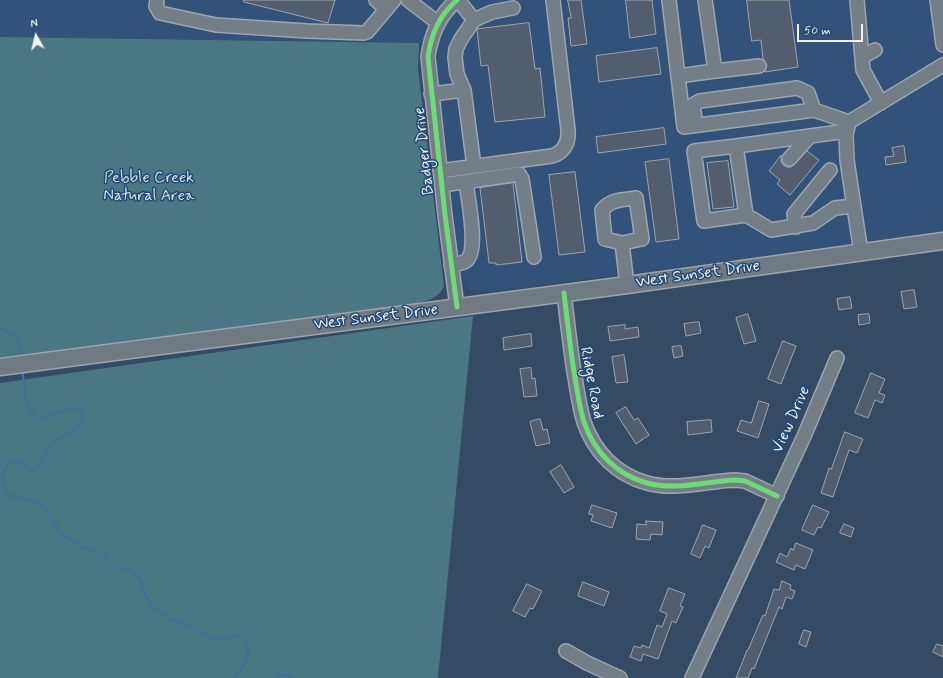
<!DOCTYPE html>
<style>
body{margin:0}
#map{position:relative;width:943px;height:678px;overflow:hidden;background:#344b65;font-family:Mynerve,sans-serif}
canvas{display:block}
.north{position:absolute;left:16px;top:16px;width:40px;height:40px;-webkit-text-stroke:3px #1f4a7a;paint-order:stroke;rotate:352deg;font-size:11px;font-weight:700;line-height:16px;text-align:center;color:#f4f1e8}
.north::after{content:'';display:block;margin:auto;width:14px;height:18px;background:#f4f1e8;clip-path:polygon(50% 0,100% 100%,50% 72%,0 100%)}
.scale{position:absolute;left:797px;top:24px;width:66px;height:18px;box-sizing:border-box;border:2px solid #f4f1e8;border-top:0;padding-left:5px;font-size:12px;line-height:14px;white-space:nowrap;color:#f4f1e8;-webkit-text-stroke:3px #1f4a7a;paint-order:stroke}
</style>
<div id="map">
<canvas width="943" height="678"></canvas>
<div class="north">N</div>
<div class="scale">50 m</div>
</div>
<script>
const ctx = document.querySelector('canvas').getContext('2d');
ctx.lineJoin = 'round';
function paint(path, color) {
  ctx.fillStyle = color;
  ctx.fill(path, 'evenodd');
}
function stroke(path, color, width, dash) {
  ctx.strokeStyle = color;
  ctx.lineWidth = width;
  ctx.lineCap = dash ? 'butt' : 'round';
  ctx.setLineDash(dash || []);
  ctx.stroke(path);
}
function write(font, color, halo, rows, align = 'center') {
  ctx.font = font + ' Mynerve,sans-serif';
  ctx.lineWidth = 3;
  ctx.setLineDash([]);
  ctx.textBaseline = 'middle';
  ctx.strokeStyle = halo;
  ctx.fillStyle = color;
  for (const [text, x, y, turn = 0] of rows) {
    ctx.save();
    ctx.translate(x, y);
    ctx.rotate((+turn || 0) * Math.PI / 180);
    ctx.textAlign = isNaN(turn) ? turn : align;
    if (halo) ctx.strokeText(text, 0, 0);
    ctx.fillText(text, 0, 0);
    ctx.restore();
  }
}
paint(new Path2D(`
 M0 0H943V233L541 285 496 291 472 290 466 287 463 281 459 264 437 65 439 43 0 37Z`), '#325279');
paint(new Path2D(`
 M0 37 419 43 418 69 444 286C440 297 429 300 419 303L336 316 0 358Z
 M473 316 438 678H0V383Z`), '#4b7784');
stroke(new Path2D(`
 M0 328 19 339 21 358
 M22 369 26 400 35 418 40 420C53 415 68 405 81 409L83 419 78 428 56 440 44 456 40 466 34 471 18 461 8 463C0 478 0 483 10 496L24 498 37 503 47 509 60 532 71 540 82 547 97 551 111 563 128 570 139 578 146 595 151 605 170 619 195 628 211 638 219 639H227L235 635 243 636C245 639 247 643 248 646 250 657 242 671 233 678
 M278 678 281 675 292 676 293 678`), '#41709a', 2.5);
const building = new Path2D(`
 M244 0H335L328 23 244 2Z
 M568 0H581L587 44 571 46 568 18H571Z
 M626 0H652L656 34 630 38Z
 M747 0H789L798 67 765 72 767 65 763 59 761 40 752 41Z
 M529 23 535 69 540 68 545 117 495 122 488 65 481 66 477 30 478 29Z
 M657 48 661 74 599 82 596 56Z
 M664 128 666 144 598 153 596 137Z
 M904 146 906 162 886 165 885 157 894 156 892 148Z
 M807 151 819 160 790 195 777 184 780 180 769 171 781 155V161L783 165 787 167H791L795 164Z
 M669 159 679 239 656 242 645 162Z
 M728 161 734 207 713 209 707 163Z
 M575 172 585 252 559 255 549 175Z
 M513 183 522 262 496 265V263H489L480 188Z
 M914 290 917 307 904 309 901 292Z
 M850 297 852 308 839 310 837 299Z
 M748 314 756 341 744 344 736 318Z
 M869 314 870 323 859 325 858 315Z
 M699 322 701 333 686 336 684 324Z
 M625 325V329L638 327 639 337 610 341 608 327Z
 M531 334 532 346 504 350 503 338Z
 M783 341 796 346 781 384 768 379Z
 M681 346 683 356 674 358 672 347Z
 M624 355 628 382 616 383 612 357Z
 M531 368 532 379 535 378 537 396 524 397 520 369Z
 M871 373 885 379 879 393 885 395 882 403 875 400 868 418 855 413Z
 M759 401 769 404 758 438 737 431 741 420 751 423Z
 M626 407 634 420 638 418 649 435 636 444 616 413Z
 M540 419 543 430 547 429 550 443 536 446 530 422Z
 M711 420 712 432 688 435 687 422Z
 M845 432 863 439 857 453 849 450 833 497 821 493 829 468 831 469Z
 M561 465 574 487 564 493 550 472Z
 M592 505 617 513 612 528 591 521 593 515 589 514Z
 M813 505 829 512 821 528 818 527 814 535 802 530Z
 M646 521 663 522 662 535 651 534 650 540 636 539 637 524 646 525Z
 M844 524 854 528 851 537 840 533Z
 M703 525 716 530 709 548 705 546 700 558 691 554Z
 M796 543 813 550 805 569 796 565 794 570 776 562 780 553 787 557 791 548 793 550Z
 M782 581 791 585 790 589 795 591 792 599 786 597 782 609 779 607 754 669 752 668 748 678H736L747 650H748L763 615 765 616 774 589 779 590Z
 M583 582 609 592 604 606 578 596Z
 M527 584 542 591 533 609 530 608 525 617 513 611Z
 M669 588 685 594 680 606 683 607 676 623 672 621 658 659 643 654 641 661 630 657 634 646 641 648 642 645 649 648 657 625 662 627 667 614 660 611Z
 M804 630 811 632 806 647 799 644Z
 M937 644 943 646V657L933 652Z`);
paint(building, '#525e6f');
stroke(building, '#9ba5af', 1);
const minor = new Path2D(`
 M157 0 156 6 160 13 216 25 307 31 364 33 367 32 394 0
 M376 0 386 9
 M408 0 438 23
 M457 0C439 15 431 34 428 57L445 215 457 307
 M458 0 474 20 461 39 456 49 455 58 457 74 464 90 474 166
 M669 0 684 127 814 110 849 122
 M857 0 863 70 881 103
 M937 0 943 45
 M474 20 492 12 513 8
 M862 57 875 50
 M715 71 759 66
 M678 76 715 71 705 0
 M431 94 464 90
 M696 125 693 105 700 101 797 88 808 93 814 110
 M847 131 736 146 746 215 771 230 813 223 835 208 854 206
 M736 146 694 151 704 221 746 215
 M789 159 810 136
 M440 171 552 156C564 152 569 143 568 130L553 0
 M442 185 519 174 522 179 534 257
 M796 227 794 214 830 170
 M622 243 642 239 636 198C622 200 611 199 602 210L605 239 622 243 627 285
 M861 253 847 160 846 135 849 122 943 65
 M451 265C457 264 465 263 468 259 478 246 468 199 466 182
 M564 293C567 319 570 345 574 372 577 388 579 406 584 422 594 452 617 475 647 483 675 491 707 481 735 480L745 481 777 496
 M566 651 587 663 620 678
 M692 678 805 434 837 358`);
const major = new Path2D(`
 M0 367 627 285 943 241`);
stroke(minor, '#9ba5af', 16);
stroke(major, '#9ba5af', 19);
stroke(minor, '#737e87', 13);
stroke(major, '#707a83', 16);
stroke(new Path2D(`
 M457 0C439 15 431 34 428 57L445 215 457 307
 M564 293C567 319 570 345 574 372 577 388 579 406 584 422 594 452 617 475 647 483 675 491 707 481 735 480L745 481 777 496`), '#71d979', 5);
write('16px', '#f4f1e8', '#1f4a7a', [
 ["Badger Drive",425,151,-96],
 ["West Sunset Drive",698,275,-8],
 ["West Sunset Drive",376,318,-7],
 ["Ridge Road",591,383,79],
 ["View Drive",792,420,-66]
]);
write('16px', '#dbe0da', '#1f4a7a', [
 ["Pebble Creek",149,179],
 ["Natural Area",149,197]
]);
</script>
